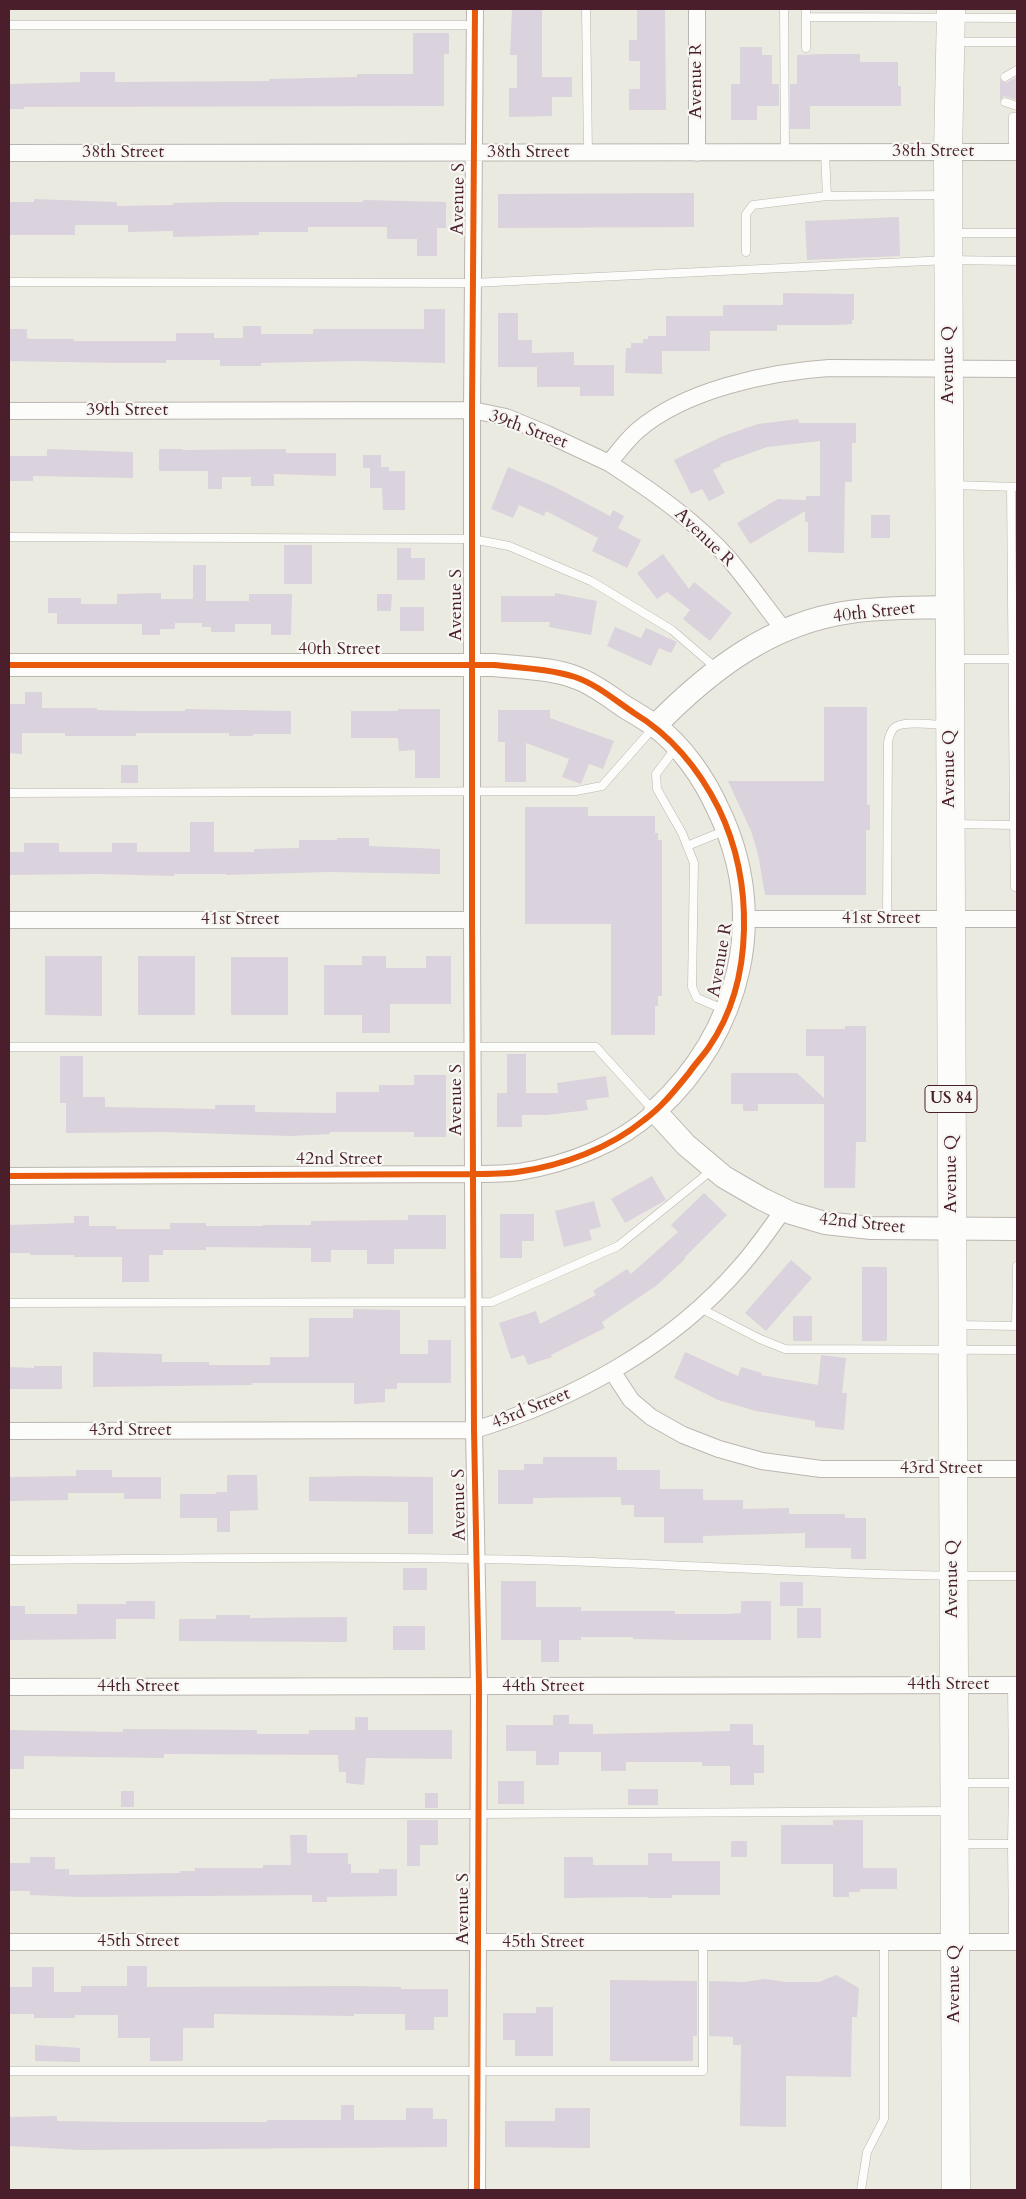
<!DOCTYPE html>
<style>
body{margin:0}
#map{position:relative;width:1026px;height:2199px;overflow:hidden;background:#ebeae0;font-family:Cardo,serif}
canvas{display:block}
.frame{position:absolute;inset:0;border:10px solid #4a1f2b;pointer-events:none}
</style>
<div id="map">
<canvas width="1026" height="2199"></canvas>
<div class="frame"></div>
</div>
<script>
const ctx = document.querySelector('canvas').getContext('2d');
ctx.lineJoin = 'round';
function paint(path, color) {
  ctx.fillStyle = color;
  ctx.fill(path, 'evenodd');
}
function stroke(path, color, width, dash) {
  ctx.strokeStyle = color;
  ctx.lineWidth = width;
  ctx.lineCap = dash ? 'butt' : 'round';
  ctx.setLineDash(dash || []);
  ctx.stroke(path);
}
function write(font, color, halo, rows, align = 'center') {
  ctx.font = font + ' Cardo,serif';
  ctx.lineWidth = 4.5;
  ctx.setLineDash([]);
  ctx.textBaseline = 'middle';
  ctx.strokeStyle = halo;
  ctx.fillStyle = color;
  for (const [text, x, y, turn = 0] of rows) {
    ctx.save();
    ctx.translate(x, y);
    ctx.rotate((+turn || 0) * Math.PI / 180);
    ctx.textAlign = isNaN(turn) ? turn : align;
    if (halo) ctx.strokeText(text, 0, 0);
    ctx.fillText(text, 0, 0);
    ctx.restore();
  }
}
paint(new Path2D(`
 M512 9H542V77H572V97H552V116L509 117V88H517V55H510Z
 M637 9H665L666 110H629V89H640V61H629V40H637Z
 M413 33H449V54H444V106L24 107V109H9V84L80 82V72H115V82L269 81V79L357 77V74H413Z
 M740 47H762V55H772V84H779V106H757V120H731V84H740Z
 M824 54H860V62H898V86H901V106H810V129H790V84H797V55Z
 M1017 77V100L1004 96 1000 100V79L1006 83Z
 M694 193V227L498 228V194Z
 M34 199 117 202V206L173 205V203L221 202H363V200L446 202V228H437V256H417V239H387V227H308V232H259V235L173 237V231L128 232V225H75V235H9V202H34Z
 M899 217 900 256 807 260 805 221Z
 M783 293 854 294V320H852V324L835 325H777V331H710V351H662V374L625 373 626 348H631V343H643V339H648V336H666V316H723V305H783Z
 M424 309H445V363L354 361 261 363V366H220V360H166V363H119L9 361V329H27V338L30 339H74V341H176V333H214V338H243V326H261V334H313V329H424Z
 M498 313H518V340H532V353L574 352V365H614V396H580V387H537V367H498Z
 M798 419 799 423H856V443H852V482H845L844 553 808 552V522H805V511L750 544 737 523 778 499 806 500V496H820V441L767 447 720 464 721 466 713 470 725 493 709 501 702 489 691 494 674 460 723 436 758 424Z
 M47 449 133 452V478L33 476V481H9V456H47Z
 M159 449H183V450L286 449V453H336V476L274 474V486H251V477H222V489H208V471H159Z
 M363 455H381V467H389V471H405V510H383L382 488H370V468H363Z
 M508 467 553 486 610 516 613 510 624 516 618 528 641 540 627 568 592 551 598 538 546 511 544 516 519 505 513 518 491 509Z
 M871 515H890V538H871Z
 M284 545H312V584H284Z
 M397 548H411V558H425V580H397Z
 M663 554 689 589 694 582 732 613 710 641 683 619 690 610 667 592 657 599 637 573Z
 M193 565H206V601H249V594H292L291 635H271V624H235V632H211V627H202V623H175V629H160V635H142V624H57V613H48V598H81V604H117V594L161 593V599H193Z
 M555 593 597 601 591 635 549 627 550 622H501V596H555Z
 M377 594H392L391 611H377Z
 M400 607H424V631H400Z
 M615 627 641 638 646 628 677 642 671 653 659 648 651 666 607 646Z
 M25 692H42V708H97V710L136 711H185V709L291 711V734H253V736H229V733H136V736H65V733H22V754L9 753V704H25Z
 M824 707H867V805H870V830H866V895H765L758 854 751 831 728 781H824Z
 M398 709H440V778H415V750L399 751 398 738H351V711H398Z
 M498 710H550V718L614 741 603 769 589 764 581 784 562 777 569 759 526 743V782H505V742H498Z
 M121 765H138V783H121Z
 M525 807H588V816H655V833H658V840H662V996H658V1006H655V1035H611V924H525Z
 M190 822H214V852H254V849L299 848V840H337V838H369V846L440 849V874L329 872 226 875V874H174V876L98 874 9 875V852H24V843H59V852H112V843H137V852H190Z
 M45 956H102V1016L45 1015Z
 M138 956H195V1015H138Z
 M362 956H386V968H426V956H451V1004H390V1033H362V1015H324V965H362Z
 M231 957H288V1015H231Z
 M845 1026H866V1142H856L855 1188H824V1104H758V1111H743V1104H731V1073H797L824 1098V1056H806V1029H845Z
 M507 1054H526V1093H558L557 1083 606 1076 609 1097 586 1100 588 1110 547 1115H522V1127H497V1093H507Z
 M60 1056H83V1097H105V1107L215 1109V1105H255V1112L336 1113V1092H379V1085H414V1075H446V1137H414V1132H330V1134L291 1136 164 1132 66 1133V1103H60Z
 M652 1176 666 1200 625 1223 611 1199Z
 M704 1193 727 1215 684 1258 685 1259 656 1286 602 1322 605 1328 551 1355 552 1357 528 1365 524 1355 511 1359 499 1323 536 1311 540 1324 596 1295 593 1291 627 1269 631 1274 678 1232 671 1225Z
 M594 1201 601 1227 589 1230 592 1240 564 1247 555 1211Z
 M500 1214H534V1241H522V1258H500Z
 M408 1215H446V1249H394V1264H367V1250H331V1262H311V1248L206 1247V1250H163V1255H149V1282H122V1257H74V1255H30V1253H9V1225L74 1223V1216H89V1226H116V1229H170V1223H206V1226H263V1225H311V1221L408 1220Z
 M791 1260 812 1278 766 1331 745 1313Z
 M862 1267H887V1341H862Z
 M353 1309 400 1310V1354H428V1340H451V1383H397V1389H385V1402L354 1404V1383H252V1385L93 1387V1352L162 1354V1362H209V1365H270V1357H309V1318H353Z
 M793 1316H812V1341H793Z
 M685 1352 738 1376 741 1367 762 1373 761 1375 818 1385 821 1355 846 1358 842 1393H847L844 1430 815 1427V1421L756 1411 718 1400 674 1378Z
 M34 1366H62V1389H9V1367L34 1368Z
 M543 1457H617V1470H660V1489H703V1500H743V1509L789 1508V1514H845V1518H866V1559H851V1548H805V1533L703 1536V1543H664V1517H634V1505H621V1497L533 1498V1504H498V1470H524V1464H543Z
 M76 1470H112V1477H161V1499H124V1493H68V1500L9 1501V1477L76 1476Z
 M227 1475H257L258 1510 230 1511V1532H217V1518H180V1494H216V1492H227Z
 M357 1476 433 1477V1534H408V1502L309 1501V1477Z
 M403 1568H427V1590H403Z
 M501 1581H536V1607H581V1611H675V1614H728L741 1613V1601H771V1640H681L633 1639V1637H581V1640H559V1662H541V1640H501Z
 M780 1582H803V1606H780Z
 M126 1601H155V1619H116V1639L9 1640V1606H25V1614H77V1604H126Z
 M797 1608H821V1638H797Z
 M216 1615H250V1618L347 1617V1642L179 1641V1619H216Z
 M393 1626H425V1650H393Z
 M553 1715H569V1724H593V1734L730 1731V1724H753V1745H764V1773H754V1785H730V1766H702V1762H626V1771H601V1752H559V1765H536V1751H506V1725H553Z
 M355 1717H368V1730H452V1759L366 1758 364 1785 346 1783V1772H339L338 1755 164 1754V1758L24 1756V1769H9V1730L123 1732V1729L257 1730V1734H309V1730H355Z
 M498 1781H524V1804H498Z
 M628 1789H658V1805H628Z
 M121 1791H134V1807H121Z
 M425 1793H438V1808H425Z
 M407 1820H438V1845H420V1866H407Z
 M833 1820H863V1868H897V1889H860V1892H849V1897H833V1864H781V1825H833Z
 M290 1835H307V1853H348V1864H351V1873H379V1869H397V1896L327 1897V1902H312V1895L82 1897 30 1895V1891H9V1863H30V1857H55V1869H69V1875L180 1873V1871H195V1868H263V1865H291Z
 M731 1841H747V1857H731Z
 M648 1853H672V1861H720V1895H672V1898H648V1897L564 1898V1857H593V1865H648Z
 M127 1966H147V1987L354 1986 401 1987V1989H448V2017H434V2030H405V2014H354V2016L214 2014V2028H183V2061H150V2038H118V2015H75V2018H34V2014H9V1987H32V1967H54V1992H81V1986H127Z
 M836 1975 859 1988 857 2017H852L851 2077 786 2076V2127L740 2126 741 2045H733V2037L709 2036V1981L744 1982 765 1979 786 1982H819Z
 M610 1980 697 1981V2036H693V2061H610Z
 M536 2007H553V2056H515V2040H503V2013H536Z
 M35 2045 80 2048V2062L35 2061Z
 M341 2105H354V2120H406V2108H433V2119H447V2147L80 2150 9 2146V2117L57 2116V2121L122 2122H267V2120H341Z
 M555 2108H590V2148L505 2147V2121H555Z`), '#dad2dc');
const lane = new Path2D(`
 M586 9 588 153
 M784 9 785 153
 M806 9V17L1017 18
 M806 17V48
 M9 25H475
 M954 42H1017
 M1005 77 1017 70
 M1005 102 1017 106
 M1013 152V117H1017
 M825 153 827 196 944 195
 M952 233H1017
 M746 252V214L753 205 827 196
 M9 282 473 283 948 260 1017 261
 M953 485 1017 487
 M9 537 472 539 509 546 591 581 672 630 716 668
 M954 659H1017
 M675 749 656 774 657 789 682 833 694 863 692 987 697 998 725 1010
 M9 793 576 791 602 786 654 727
 M954 824 1014 825 1011 487
 M1014 825 1015 887H1017
 M687 846 724 831
 M887 919 888 742C889 737 890 732 894 728 902 720 934 725 946 725
 M9 1047H596L653 1110
 M9 1303 492 1302 618 1246 712 1170
 M700 1308 760 1339 785 1349 1017 1350
 M957 1325 1017 1326
 M1016 1326 1017 1266
 M9 1560C164 1559 320 1556 475 1559 656 1561 836 1577 1017 1576
 M1012 1685 1013 1783H1017
 M958 1783H1013L1012 1844H958
 M9 1814H479L949 1811
 M1013 1942 1012 1844H1017
 M9 2071H703V1943
 M861 2190 867 2152 884 2119V1942`);
const street = new Path2D(`
 M475 9 472 410V920L474 1430 479 1687 477 2190
 M9 153 1017 152
 M697 153V9
 M9 411 472 410 506 417 547 434 609 463C618 452 626 441 637 431 684 390 768 372 829 368L1017 369
 M609 463C652 491 696 521 730 560 749 583 766 607 784 630
 M745 919H1017
 M9 920H472
 M9 1176 473 1174C488 1174 504 1174 519 1172 568 1164 618 1145 655 1111
 M612 1371 631 1400 651 1417 683 1435 719 1449 762 1461 821 1469H1017
 M9 1431 474 1430C573 1400 671 1347 740 1267 756 1249 770 1229 784 1209
 M9 1687 1017 1685
 M9 1942H1017`);
const secondary = new Path2D(`
 M9 665H494C521 668 552 668 577 678 594 684 610 697 625 707 635 713 645 719 654 725 682 746 704 778 718 809 770 916 741 1032 655 1111L686 1145 724 1177 762 1199 791 1213 825 1223 871 1228 1017 1229
 M655 726C709 671 770 623 850 612 882 607 916 608 949 607`);
const highway = new Path2D(`
 M951 9 948 152 956 2190`);
stroke(lane, '#bcb6b1', 9);
stroke(street, '#bcb6b1', 18);
stroke(secondary, '#bcb6b1', 24);
stroke(highway, '#bcb6b1', 29);
stroke(lane, '#fcfcfa', 8);
stroke(street, '#fcfcfa', 16);
stroke(secondary, '#fcfcfa', 22);
stroke(highway, '#fcfcfa', 28);
stroke(new Path2D(`
 M475 9 472 410V920L474 1430 479 1687 477 2190
 M9 665H494C521 668 549 669 575 677 596 684 616 701 634 713 672 736 699 769 719 809 753 880 755 980 709 1047 703 1056 695 1064 689 1073 675 1090 662 1107 644 1120 610 1148 562 1166 517 1172 503 1174 487 1174 473 1174L9 1176`), '#e8590c', 6);
for (const [x, y, w] of [
 [951,1099,52]
]) {
  const box = new Path2D();
  box.roundRect(x - w / 2, y - 13.5, w, 27, 4);
  ctx.fillStyle = '#f6f6f2';
  ctx.fill(box);
  stroke(box, '#4a1f2b', 1);
}
write('bold 16px', '#4a1f2b', null, [
 ["US 84",951,1099]
]);
write('18px', '#4a1f2b', '#f6f6f2', [
 ["Avenue R",697,81,-90],
 ["38th Street",933,152],
 ["38th Street",123,153],
 ["38th Street",528,153],
 ["Avenue S",459,199,-89],
 ["Avenue Q",949,365,-90],
 ["39th Street",127,411],
 ["39th Street",528,430,20],
 ["Avenue R",704,538,44],
 ["Avenue S",457,605,-90],
 ["40th Street",874,613,-6],
 ["40th Street",339,650],
 ["Avenue Q",950,769,-90],
 ["41st Street",881,919],
 ["41st Street",240,920],
 ["Avenue R",721,960,-80],
 ["Avenue S",457,1100,-90],
 ["42nd Street",339,1160],
 ["Avenue Q",952,1174,-90],
 ["42nd Street",862,1224,6],
 ["43rd Street",531,1409,-22],
 ["43rd Street",130,1431],
 ["43rd Street",941,1469],
 ["Avenue S",460,1505,-91],
 ["Avenue Q",953,1579,-90],
 ["44th Street",948,1685],
 ["44th Street",138,1687],
 ["44th Street",543,1687],
 ["Avenue S",464,1909,-90],
 ["45th Street",138,1942],
 ["45th Street",543,1943],
 ["Avenue Q",955,1984,-90]
]);
</script>
